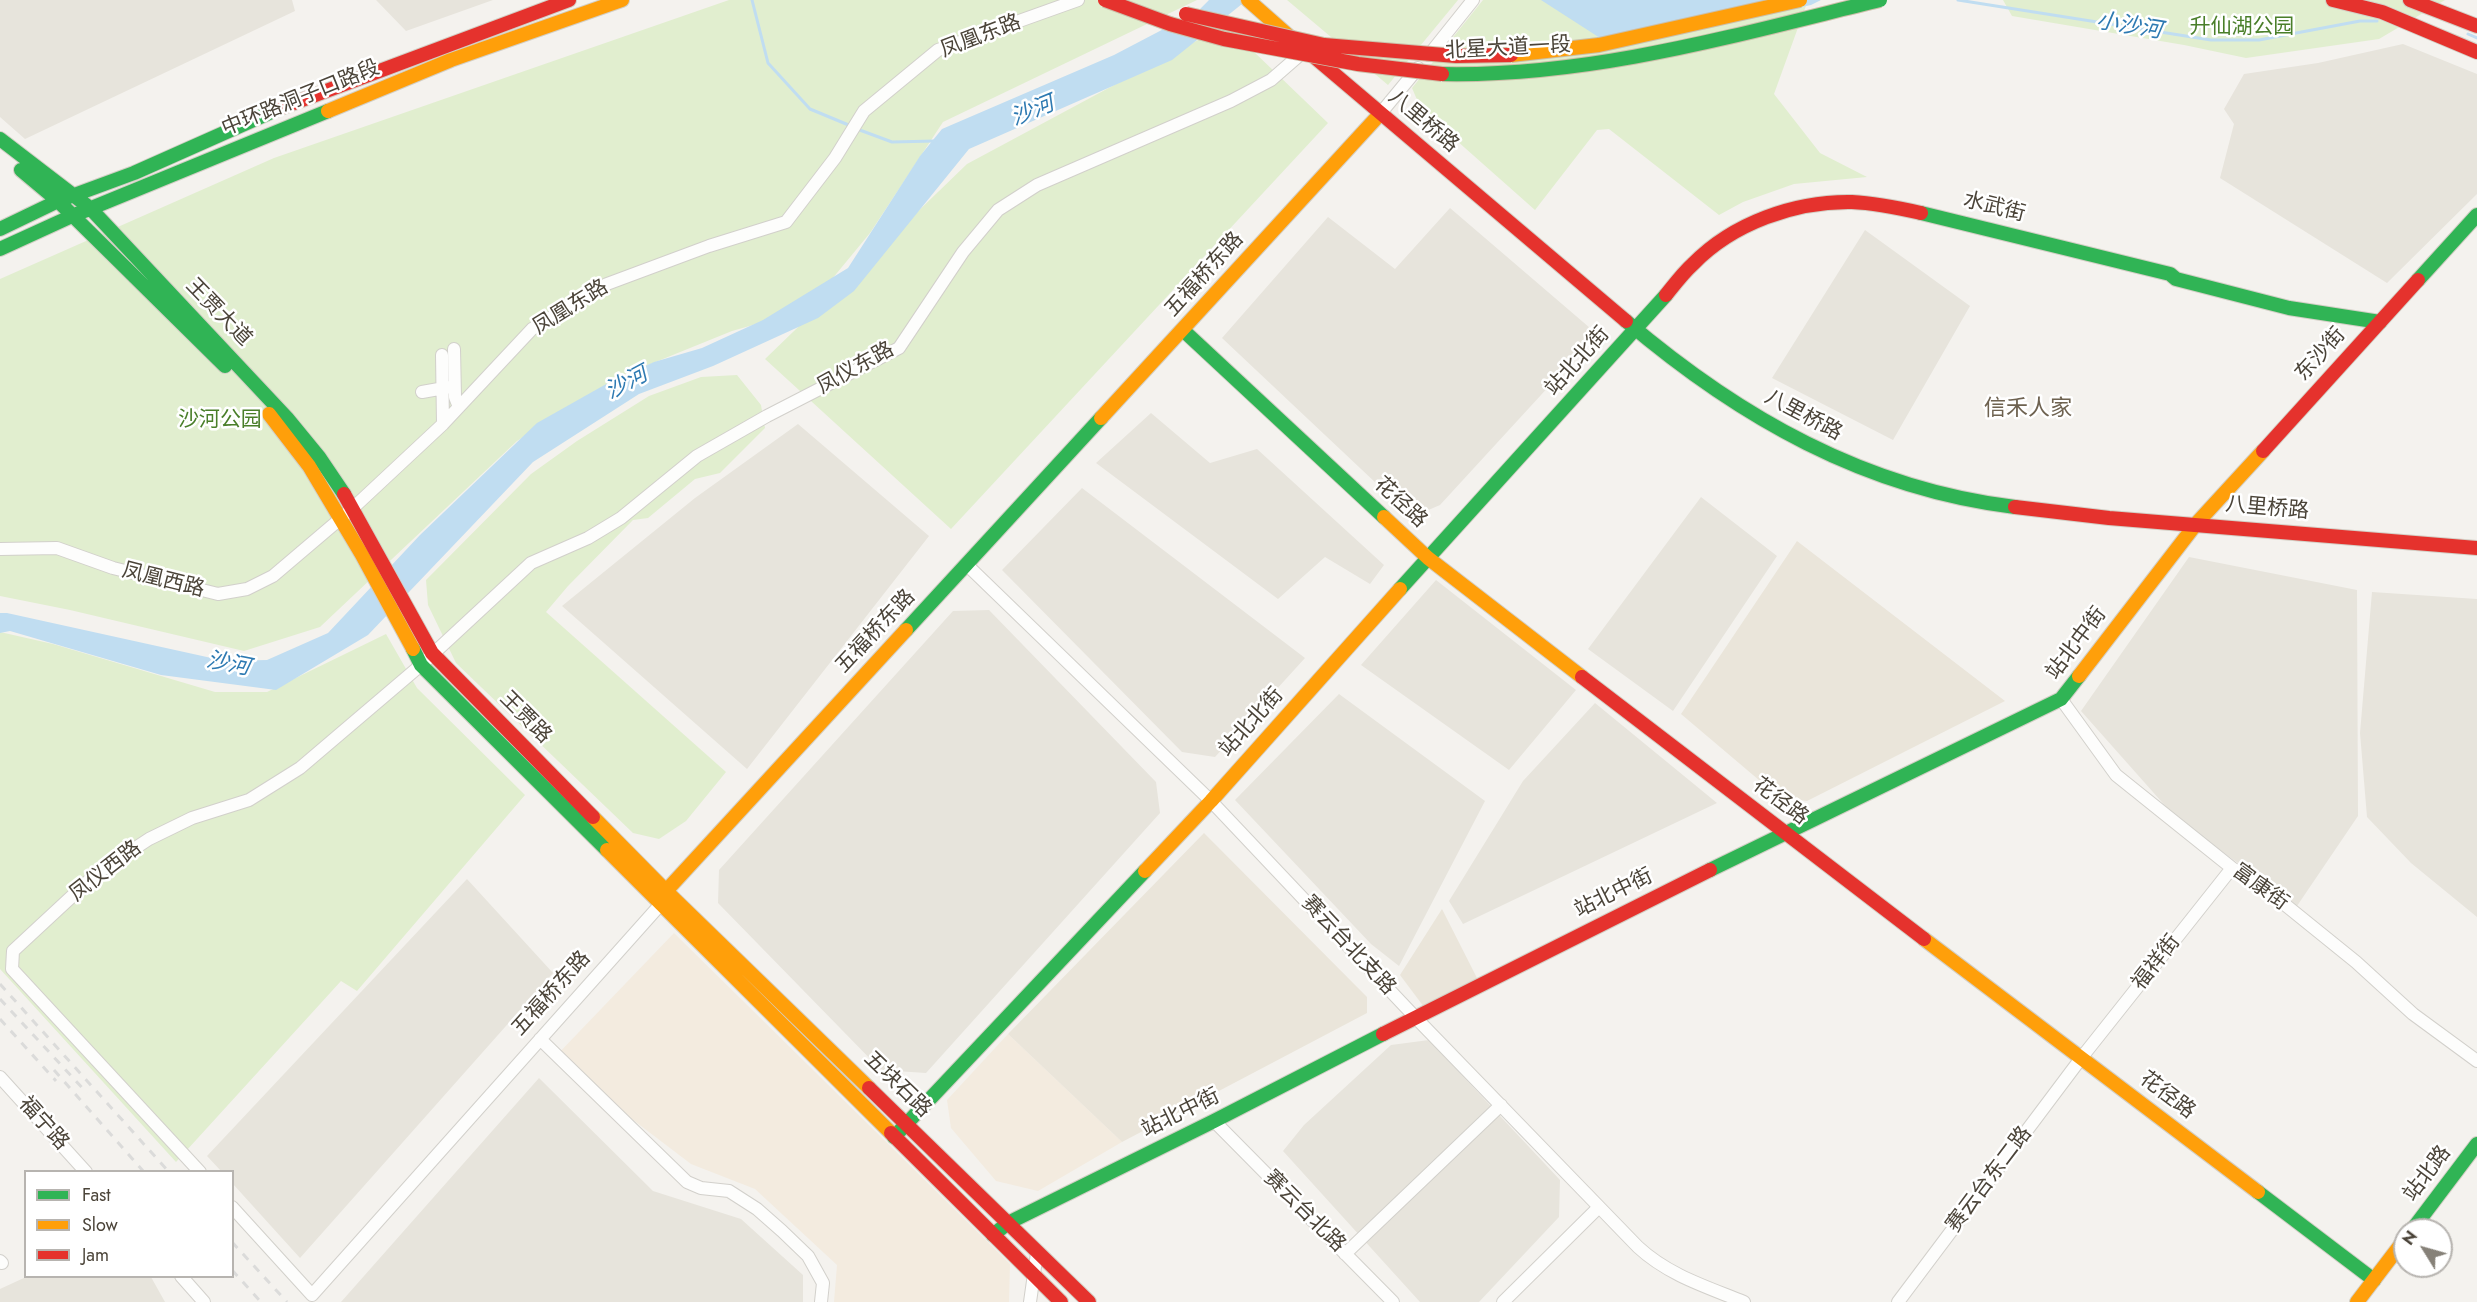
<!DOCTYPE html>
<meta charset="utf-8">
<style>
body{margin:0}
#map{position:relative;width:2477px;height:1302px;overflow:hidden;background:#f4f2ee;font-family:Jost,sans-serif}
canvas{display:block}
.legend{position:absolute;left:24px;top:1170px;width:210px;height:108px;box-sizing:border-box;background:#fff;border:2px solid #b7b4b0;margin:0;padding:8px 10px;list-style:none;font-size:18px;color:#4b4439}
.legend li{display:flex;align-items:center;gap:12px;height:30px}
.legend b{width:30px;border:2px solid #b7b4b0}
.north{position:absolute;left:2393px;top:1218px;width:60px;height:60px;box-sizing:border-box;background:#fff;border:2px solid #b7b4b0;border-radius:50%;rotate:307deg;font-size:16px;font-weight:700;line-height:24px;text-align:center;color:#4b4439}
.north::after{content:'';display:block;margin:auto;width:21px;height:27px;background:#868178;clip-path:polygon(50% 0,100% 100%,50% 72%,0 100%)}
</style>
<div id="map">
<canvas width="2477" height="1302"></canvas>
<ul class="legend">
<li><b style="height:8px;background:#30b455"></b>Fast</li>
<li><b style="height:8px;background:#ff9f0a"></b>Slow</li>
<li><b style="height:8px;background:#e5322d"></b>Jam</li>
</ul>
<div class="north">N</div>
</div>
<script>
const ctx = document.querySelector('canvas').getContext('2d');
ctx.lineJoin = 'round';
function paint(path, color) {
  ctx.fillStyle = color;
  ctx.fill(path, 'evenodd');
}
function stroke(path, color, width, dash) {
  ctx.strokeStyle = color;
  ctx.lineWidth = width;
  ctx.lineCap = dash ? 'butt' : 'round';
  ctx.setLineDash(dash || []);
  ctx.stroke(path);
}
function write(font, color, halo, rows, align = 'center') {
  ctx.font = font + ' Jost,"Noto Sans SC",sans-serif';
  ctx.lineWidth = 5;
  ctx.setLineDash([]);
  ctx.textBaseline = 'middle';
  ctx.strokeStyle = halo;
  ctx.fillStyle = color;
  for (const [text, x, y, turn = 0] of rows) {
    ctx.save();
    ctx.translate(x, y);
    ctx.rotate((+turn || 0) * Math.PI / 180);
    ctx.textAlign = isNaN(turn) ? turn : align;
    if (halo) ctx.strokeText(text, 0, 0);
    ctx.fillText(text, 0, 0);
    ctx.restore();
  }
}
paint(new Path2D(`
 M0 0H292L295 11 25 139 0 117Z
 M376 0H493L406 31Z
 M2403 44 2477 74V194L2387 283 2220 178 2234 124 2224 109 2244 74 2318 63Z
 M1450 208 1597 334 1440 505 1412 517 1222 338 1328 217 1395 269Z
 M1865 230 1970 306 1893 440 1772 378Z
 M1151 413 1210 463 1257 449 1384 565 1370 584 1325 557 1278 599 1096 463Z
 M798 424 929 536 747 769 562 606 695 498Z
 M1082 488 1305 658 1215 757 1182 752 1002 570Z
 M1701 497 1777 556 1673 711 1588 649Z
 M2189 557 2357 590 2358 816 2297 906 2176 818 2081 711Z
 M1436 580 1576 690 1509 770 1361 665Z
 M2372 592 2477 599V917L2411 863 2367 817 2360 733Z
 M989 610 1156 782 1160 813 926 1073 881 1070 718 903 719 870 953 611Z
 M1339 694 1485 801 1399 966 1371 944 1235 800Z
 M1595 703 1717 803 1463 924 1449 901 1523 781Z
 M467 879 553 973 300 1258 233 1184 232 1172 221 1171 207 1156Z
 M1429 1040 1560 1180 1559 1217 1479 1302H1420L1283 1151 1304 1125 1391 1045Z
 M539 1078 653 1191 741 1219 803 1275V1302H341Z
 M26 1277H151L165 1302H0V1289Z`), '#e7e4dc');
paint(new Path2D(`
 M674 933 1010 1264 1009 1302H834L837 1265 755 1189 691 1164 553 1059Z
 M1008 1034 1122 1142 1038 1191 996 1181 951 1128 947 1100Z`), '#f3ebdf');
paint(new Path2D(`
 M1797 541 2005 701 1807 801 1779 797 1681 714Z
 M1204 833 1367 997V1013L1122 1142 1008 1034Z
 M1442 909 1478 980 1424 1007 1400 975Z`), '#eae5da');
paint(new Path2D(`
 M729 0H1197L943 122 870 233 832 279 760 323 732 331 621 376 517 441 320 627 244 651 70 610 0 596V279L274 158Z
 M1287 0H1458L1388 85Z
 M1483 0H1808L1774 94 1820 153 1867 177 1794 184 1743 202 1719 215 1609 129 1597 130 1535 210 1421 109 1412 88Z
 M2003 0H2445L2379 39 2246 58 2184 45 2012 16Z
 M1226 25 1328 123 951 529 765 359 967 164Z
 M737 375 761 405 765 428 720 473 695 479 648 518 633 520 568 586 546 612 726 772 686 821 659 839 633 833 456 663 428 605 426 580 531 474 577 441 649 396 701 377Z
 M0 632 53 644 215 692H267L386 634 417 688 525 795 357 991 341 981 176 1162 0 969Z`), '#e1eecf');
paint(new Path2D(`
 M1209 0H1247L1172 60 969 149 854 291 818 318 713 366 639 394 533 462 368 635 276 690 161 675 10 631 0 633V613H7L225 661 267 660 328 633 420 535 537 423 608 383 654 362 702 348 763 320 848 268 920 156 942 129 1114 55 1198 11Z
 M1541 0H1821L1811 5 1614 47Z`), '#c0ddf1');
stroke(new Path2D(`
 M752 0 768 63 810 109 851 126
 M1958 0 2211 40H2259L2360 21H2377
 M2468 34 2477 38
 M857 129 892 142 935 141`), '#c0ddf1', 3);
const street = new Path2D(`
 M1429 55 1473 0
 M1380 114 1418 68
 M454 349 455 397 459 407
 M442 355 443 424
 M422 392 450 387
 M0 549 57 548 113 568 218 594 247 589 273 576 353 508 443 424 532 329 607 284 709 246 786 222 835 158 864 111 938 50 1078 0
 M967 565 1211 801 1415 1017 1638 1247C1668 1275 1707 1287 1744 1302
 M2061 699 2116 775 2232 868 2283 903 2356 962 2413 1014 2477 1061
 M540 1039 687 1182 701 1188 729 1191 757 1209 782 1231 808 1256 823 1283 821 1302
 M0 1077 86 1172
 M1214 1121 1393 1302
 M200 1172 12 969 13 951 96 874 149 839 192 818 249 800 300 768 421 665 531 563 588 538 621 518 697 456 767 416 899 348 963 252 998 210 1037 185 1231 101 1271 80 1302 53
 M232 1207 312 1295 660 905
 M1345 1254 1501 1105
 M0 1261 2 1263
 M181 1276 204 1302
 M1030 1302 1037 1253
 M1503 1302 1598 1208
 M1898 1302 2082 1057 2232 868`);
const fast = new Path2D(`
 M0 139 90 208 287 418 319 457 344 494
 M21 170 58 201 225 366
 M1921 213 2170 274 2176 279 2289 308 2380 322
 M0 229 58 201 134 173 278 109
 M0 249 72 216 328 111
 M2418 280 2477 215
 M1626 321C1739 417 1865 489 2015 507
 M1183 330 1384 517
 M1400 589 1666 295
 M906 630 1101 418
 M413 649 421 665 607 850
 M1710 870 2061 699 2079 676
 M894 1137 1145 871
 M2258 1192 2374 1280
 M2412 1230 2477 1144
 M993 1235 1008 1223 1214 1121 1383 1034`);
const slow = new Path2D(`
 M1248 0 1290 37
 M328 111 451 60 622 0
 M269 414 309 466 362 555 413 649
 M1101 418 1380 114
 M1384 517 1428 558 1582 677
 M2079 676 2196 524 2263 451
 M593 817 666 891 869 1088
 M607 850 891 1133
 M1145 871 1211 801 1400 589
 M661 902 666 891 906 630
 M1924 939 2258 1192
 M2357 1302 2405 1239`);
const jam = new Path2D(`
 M2333 0 2382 12 2477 52
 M2410 0 2477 26
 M1312 55 1626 321
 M278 109 569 0
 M1666 295C1674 285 1683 273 1693 264 1733 223 1795 201 1852 202 1874 203 1899 208 1921 213
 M2263 451 2418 280
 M344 494 432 653 593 817
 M2015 507 2109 518 2477 548
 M1582 677 1924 939
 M1383 1034 1710 870
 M869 1088 1089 1302
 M891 1133 1061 1302`);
stroke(street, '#d2d0cb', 14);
stroke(fast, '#d3cfc5', 16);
stroke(slow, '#d3cfc5', 16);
stroke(jam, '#d3cfc5', 16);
stroke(street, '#fdfdfc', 12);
stroke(fast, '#30b455', 14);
stroke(slow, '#ff9f0a', 14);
stroke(jam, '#e5322d', 14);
stroke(new Path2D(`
 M0 984 169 1172
 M0 999 87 1093
 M0 1019 56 1081
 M54 1070 144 1172
 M232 1242 287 1302
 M232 1270 261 1302`), '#dbdbda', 3, [8, 8]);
const fastBridge = new Path2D(`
 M1442 74C1591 77 1736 35 1880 0`);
const slowBridge = new Path2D(`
 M1511 55 1599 45 1800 0`);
const jamBridge = new Path2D(`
 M1105 0 1170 24 1224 39 1358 64 1442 74
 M1186 14 1324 45 1456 56 1511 55`);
stroke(fastBridge, '#ccbfa9', 16, []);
stroke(slowBridge, '#ccbfa9', 16, []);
stroke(jamBridge, '#ccbfa9', 16, []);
stroke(fastBridge, '#30b455', 14);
stroke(slowBridge, '#ff9f0a', 14);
stroke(jamBridge, '#e5322d', 14);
write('21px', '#4a7f2a', '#fff', [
 ["升仙湖公园",2242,28],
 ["沙河公园",220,421]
]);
write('21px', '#4b4439', '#fff', [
 ["凤凰东路",981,37,-21],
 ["北星大道一段",1508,49,-3],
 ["中环路洞子口路段",301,99,-22],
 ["八里桥路",1423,122,40],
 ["水武街",1994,208,14],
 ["五福桥东路",1205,275,-48],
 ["凤凰东路",571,308,-32],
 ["王贾大道",218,313,46],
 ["东沙街",2321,355,-48],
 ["站北北街",1578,362,-48],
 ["凤仪东路",856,369,-29],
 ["八里桥路",1803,416,28],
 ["花径路",1400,503,43],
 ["八里桥路",2267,509,5],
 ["凤凰西路",163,581,14],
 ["五福桥东路",876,632,-47],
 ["站北中街",2077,644,-53],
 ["王贾路",525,718,45],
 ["站北北街",1252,723,-48],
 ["花径路",1780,802,37],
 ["凤仪西路",106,872,-38],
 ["富康街",2260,888,36],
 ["站北中街",1614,894,-26],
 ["赛云台北支路",1348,946,47],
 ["福祥街",2157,963,-52],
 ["五福桥东路",552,994,-48],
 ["五块石路",897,1085,44],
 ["花径路",2167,1096,37],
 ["站北中街",1181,1114,-26],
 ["福宁路",43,1124,48],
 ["站北路",2428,1174,-53],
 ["赛云台东二路",1990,1180,-53],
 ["赛云台北路",1304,1212,45]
]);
write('italic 22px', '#2e7ab2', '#fff', [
 ["小沙河",2129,27,9],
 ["沙河",1033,112,-22],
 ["沙河",627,384,-28],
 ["沙河",228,665,11]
]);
write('22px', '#6e6250', '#fff', [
 ["信禾人家",2028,410]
]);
</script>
